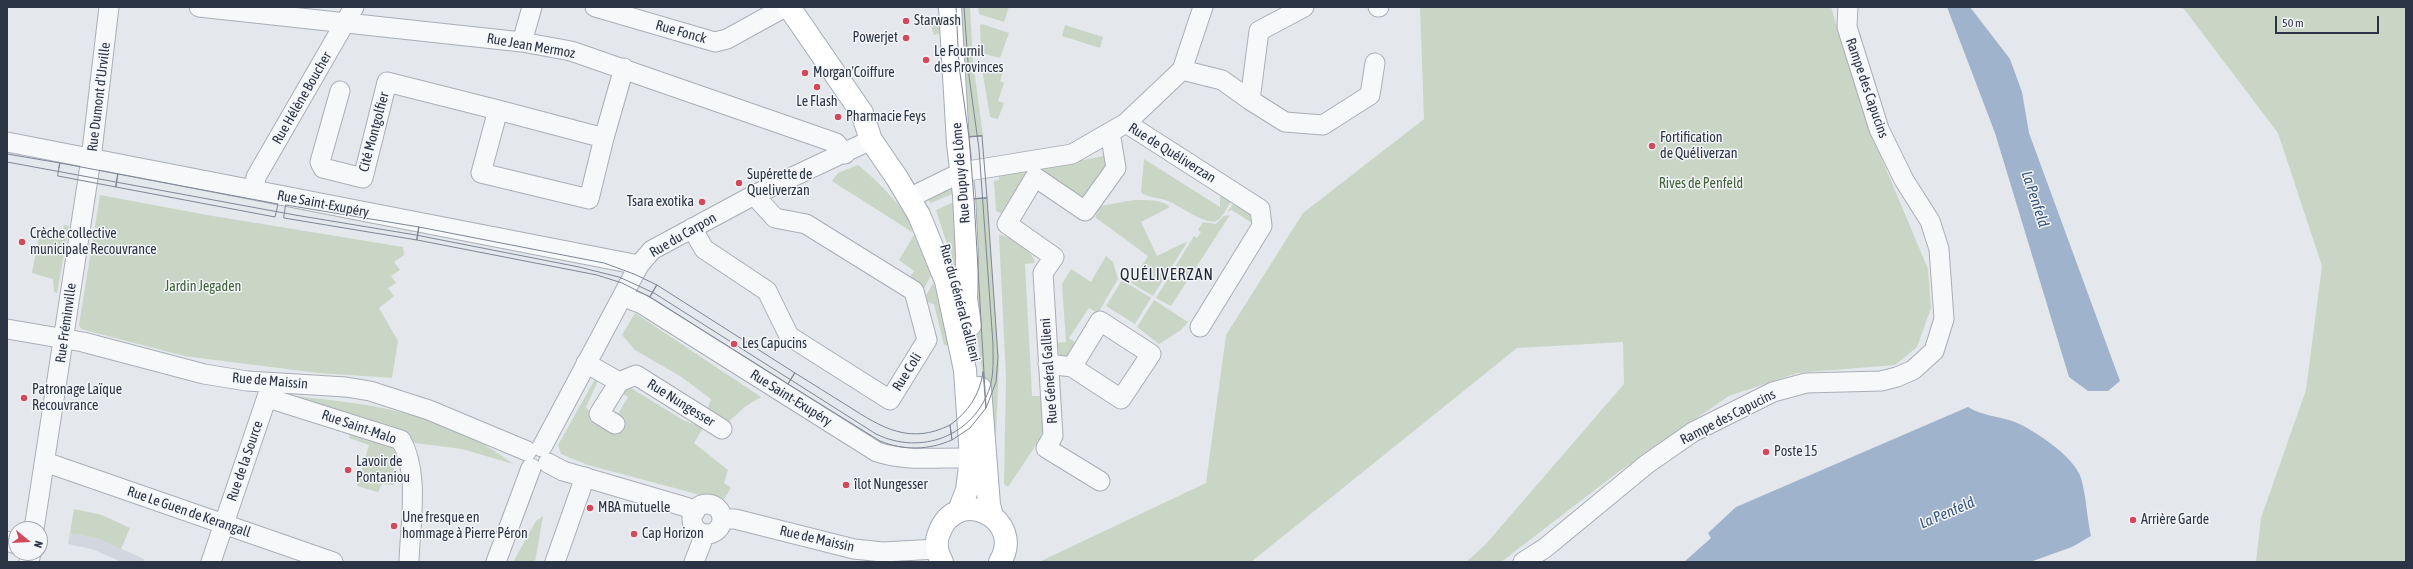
<!DOCTYPE html>
<meta charset="utf-8">
<style>
body{margin:0}
#map{position:relative;width:2413px;height:569px;overflow:hidden;background:#e4e7ec;font-family:"Asap Condensed",sans-serif}
canvas{display:block}
.frame{position:absolute;inset:0;border:8px solid #2b3445;pointer-events:none}
.north{position:absolute;left:8px;top:521px;width:40px;height:40px;box-sizing:border-box;background:#f4f6f9;border:1px solid #a4a8b1;border-radius:50%;rotate:108deg;font-size:11px;font-weight:700;line-height:16px;text-align:center;color:#2b3445}
.north::after{content:'';display:block;margin:auto;width:14px;height:18px;background:#d1495b;clip-path:polygon(50% 0,100% 100%,50% 72%,0 100%)}
.scale{position:absolute;left:2275px;top:16px;width:104px;height:18px;box-sizing:border-box;border:2px solid #2b3445;border-top:0;padding-left:5px;font-size:12px;line-height:14px;white-space:nowrap;color:#2b3445;-webkit-text-stroke:3px #f4f6f9;paint-order:stroke}
</style>
<div id="map">
<canvas width="2413" height="569"></canvas>
<div class="frame"></div>
<div class="north">N</div>
<div class="scale">50 m</div>
</div>
<script>
const ctx = document.querySelector('canvas').getContext('2d');
ctx.lineJoin = 'round';
function paint(path, color) {
  ctx.fillStyle = color;
  ctx.fill(path, 'evenodd');
}
function stroke(path, color, width, dash) {
  ctx.strokeStyle = color;
  ctx.lineWidth = width;
  ctx.lineCap = dash ? 'butt' : 'round';
  ctx.setLineDash(dash || []);
  ctx.stroke(path);
}
function write(font, color, halo, rows, align = 'center') {
  ctx.font = font + ' "Asap Condensed",sans-serif';
  ctx.lineWidth = 3;
  ctx.setLineDash([]);
  ctx.textBaseline = 'middle';
  ctx.strokeStyle = halo;
  ctx.fillStyle = color;
  for (const [text, x, y, turn = 0] of rows) {
    ctx.save();
    ctx.translate(x, y);
    ctx.rotate((+turn || 0) * Math.PI / 180);
    ctx.textAlign = isNaN(turn) ? turn : align;
    if (halo) ctx.strokeText(text, 0, 0);
    ctx.fillText(text, 0, 0);
    ctx.restore();
  }
}
paint(new Path2D(`
 M70 533 98 538 144 559 143 562H121L95 550 68 544Z`), '#d2d6de');
paint(new Path2D(`
 M937 7H942V33L934 35 929 18 939 15Z
 M954 7H970L973 62 983 136 961 137Z
 M978 7H1009L1004 22 979 14Z
 M1420 7H1831L1868 126 1928 269 1931 308 1917 347 1895 365 1797 373 1729 396 1617 473 1501 562H1466L1485 545 1624 384 1623 342 1517 348 1251 562H1039L1206 483 1226 335 1303 213 1424 119Z
 M2178 7H2406V562H2256L2261 518 2306 390 2322 266 2278 133 2184 9Z
 M982 24 1009 33 1000 58 981 53 980 25Z
 M1065 25 1103 37 1100 48 1062 36Z
 M990 64 1004 69 1000 81 1004 83 998 101 1004 103 998 119 990 117 982 68 985 65Z
 M1104 156 1109 169 1083 204 1033 171 1005 215 996 211 994 181 999 180V176Z
 M1144 159 1220 207V197H1224L1231 201C1227 207 1222 219 1216 221 1203 225 1179 204 1165 200 1156 197 1148 198 1141 192Z
 M858 165C873 177 912 213 912 232L832 181 838 173Z
 M955 187 957 192 931 203 928 200 929 197Z
 M100 195 207 215 403 247 404 255 394 262 400 270 391 276 396 283 388 288 394 296 379 308 398 341 392 378 318 373 184 356 81 329 79 325Z
 M987 198 999 364 996 435H989L981 361 973 313 974 199Z
 M1134 200C1144 200 1163 199 1170 207L1141 222 1157 256 1188 241 1153 296 1131 283 1148 256 1095 217 1100 206Z
 M956 201 958 278 936 210Z
 M1234 203 1250 214 1252 223 1232 210 1227 212Z
 M1230 215 1171 306 1156 298 1194 236 1197 238 1201 232 1198 230 1203 222 1216 224 1224 216Z
 M64 225 69 226 57 293 54 292 53 279 32 273 39 236 61 240Z
 M914 235 932 274 919 297 908 280 914 271 899 260Z
 M999 235C1010 236 1034 251 1035 263L1025 264 1032 396H1045L1044 429 1038 442 1008 487 1004 484 1006 377Z
 M1106 256 1113 262 1118 279 1098 313 1089 308 1069 338 1078 344 1068 359 1060 362 1057 343 1066 342 1062 284 1071 269 1091 282Z
 M1122 280 1151 298 1135 324 1106 306Z
 M933 283 939 295 950 346 944 345 934 304 923 301Z
 M1154 300 1188 322 1181 330 1159 344 1137 327Z
 M635 313 761 397 746 406 726 424 707 410 711 399 680 376 635 350 622 335Z
 M595 379 598 381 586 407 592 416 614 421 628 397 621 393 626 385 683 420 703 428 694 443 728 470 724 483 731 488 723 501 588 465 561 454 558 445Z
 M286 395C369 404 444 411 513 464L462 449 415 443Z
 M351 431 393 447 398 458 394 459V485L382 484 378 492 357 486 369 445 349 438Z
 M74 509 102 515 130 528 121 549 97 538 70 533Z
 M543 516 535 562H513L536 521Z`), '#c9d6c5');
paint(new Path2D(`
 M1947 7H1970L2010 59 2022 92 2029 133 2120 381 2108 391H2088L2069 377 1995 133Z
 M1968 407C1982 416 1999 416 2015 422 2034 430 2075 457 2081 478 2086 495 2087 518 2091 536L2072 547 2030 562H1684L1711 538 1708 533 1736 507Z`), '#9fb4cc');
const minor = new Path2D(`
 M199 7 522 42 571 51 836 143 845 154
 M595 7 715 42 727 39 785 7
 M1304 7 1259 31 1250 100 1285 122 1323 125 1370 95 1375 63
 M1378 7H1379
 M522 42 532 7
 M1182 70 1222 80 1250 100
 M340 91 320 162 323 168 363 178 387 82 498 110
 M498 110 604 138 589 199 481 173Z
 M1126 123 1260 209 1262 226 1200 327
 M604 138 624 68
 M7 142 639 265
 M254 190 256 177 354 7
 M909 198 962 172 1072 154 1126 123 1182 70 1203 7
 M692 228 704 249 767 291 789 336 890 400 927 340 914 291 806 224 775 218 754 195
 M624 297 642 304 877 452C908 462 939 457 971 458
 M7 329 83 342 204 374 247 381 346 387 370 391 429 410 527 451
 M586 363 619 382
 M1048 364 1072 367 1121 399 1151 354 1100 321 1072 367
 M268 398 401 440C420 474 410 524 409 562
 M615 424 599 414 619 382 636 375 722 429
 M542 447 639 265 652 250 754 195 871 140
 M45 462 333 562
 M548 463 563 471 686 507 695 512
 M1100 481 1046 448 1053 436 1043 273 1054 257 1007 224 1035 177 1085 211 1116 168 1110 132
 M692 519a15 15 0 1 1 30 0a15 15 0 1 1-30 0Z
 M722 519H735L854 549 883 552 937 549
 M34 529 91 159 109 7
 M7 541 16 544
 M29 562 31 553
 M211 562 271 385
 M496 562 531 468
 M555 562 585 477
 M694 562 705 534
 M1523 562 1545 548 1647 464 1693 432 1773 392 1806 383 1881 381 1897 377 1913 370 1934 351 1944 319 1939 249 1930 221 1904 180 1879 129 1847 27 1848 7`);
const major = new Path2D(`
 M789 7 862 113 871 140 897 178 919 215 946 281 965 370 971 458 967 490 959 511
 M950 7 958 143 964 195 967 256 966 299 970 325
 M980 388 989 505 992 516
 M942 562C937 553 935 542 939 533 957 484 1026 519 1000 562`);
stroke(minor, '#a9aeb7', 21);
stroke(major, '#a3abb8', 24);
stroke(minor, '#f7f8fa', 19);
stroke(major, '#fff', 22);
stroke(new Path2D(`
 M956 7 959 66 969 137 982 136
 M982 136 987 198 974 199 969 137Z
 M7 154 60 163 59 168
 M7 162 295 215 416 235 579 267 619 277 654 293 876 434C921 456 974 436 990 387 994 373 993 358 993 344L979 149 969 76 964 7
 M60 163 118 174 116 187 58 176Z
 M118 174 278 204 275 217 116 187Z
 M987 198 998 357 996 382 986 408 974 199Z
 M286 205 419 227 417 240 284 218Z
 M419 227 604 263 634 274 657 285 650 297 622 283 597 275 417 240Z
 M657 285 795 373 788 384 650 297Z
 M983 372 986 408 970 428 952 440 950 425C968 412 980 395 983 372Z
 M795 373C813 384 830 395 848 406 882 428 910 445 950 425L952 440C928 450 905 451 880 441L788 384Z`), '#7d8696', 1);
for (const [x, y, r, color] of [
 [906,21,4,"#d1495b"],
 [906,38,4,"#d1495b"],
 [926,60,4,"#d1495b"],
 [805,73,4,"#d1495b"],
 [817,87,4,"#d1495b"],
 [838,117,4,"#d1495b"],
 [1652,146,4,"#d1495b"],
 [739,183,4,"#d1495b"],
 [702,202,4,"#d1495b"],
 [22,242,4,"#d1495b"],
 [734,344,4,"#d1495b"],
 [24,398,4,"#d1495b"],
 [1766,452,4,"#d1495b"],
 [348,470,4,"#d1495b"],
 [846,485,4,"#d1495b"],
 [590,508,4,"#d1495b"],
 [2133,520,4,"#d1495b"],
 [394,526,4,"#d1495b"],
 [634,534,4,"#d1495b"]
]) {
  const dot = new Path2D();
  dot.arc(x, y, r, 0, 2 * Math.PI);
  ctx.fillStyle = color;
  ctx.fill(dot);
  stroke(dot, '#f4f6f9', 1.5);
}
write('14px', '#2b3445', '#f4f6f9', [
 ["Starwash",914,21],
 ["Powerjet",898,38,"right"],
 ["Le Fournil",934,52],
 ["des Provinces",934,68],
 ["Morgan'Coiffure",813,73],
 ["Le Flash",817,102,"center"],
 ["Pharmacie Feys",846,117],
 ["Fortification",1660,138],
 ["de Quéliverzan",1660,154],
 ["Supérette de",747,175],
 ["Queliverzan",747,191],
 ["Tsara exotika",694,202,"right"],
 ["Crèche collective",30,234],
 ["municipale Recouvrance",30,250],
 ["Les Capucins",742,344],
 ["Patronage Laïque",32,390],
 ["Recouvrance",32,406],
 ["Poste 15",1774,452],
 ["Lavoir de",356,462],
 ["Pontaniou",356,478],
 ["îlot Nungesser",854,485],
 ["MBA mutuelle",598,508],
 ["Une fresque en",402,518],
 ["hommage à Pierre Péron",402,534],
 ["Arrière Garde",2141,520],
 ["Cap Horizon",642,534]
], 'left');
write('14px', '#2b3445', '#f4f6f9', [
 ["Rue Fonck",681,32,16],
 ["Rue Jean Mermoz",531,46,10],
 ["Rampe des Capucins",1867,88,71],
 ["Rue Dumont d'Urville",99,97,-83],
 ["Rue Hélène Boucher",302,98,-60],
 ["Cité Montgolfier",374,132,-75],
 ["Rue de Quéliverzan",1172,153,32],
 ["Rue Dupuy de Lôme",961,173,-95],
 ["Rue Saint-Exupéry",323,204,11],
 ["Rue du Carpon",683,235,-30],
 ["Rue du Général Gallieni",960,303,75],
 ["Rue Fréminville",66,323,-82],
 ["Rue Général Gallieni",1049,371,-94],
 ["Rue Coli",907,372,-58],
 ["Rue de Maissin",270,381,5],
 ["Rue Saint-Exupéry",791,398,32],
 ["Rue Nungesser",681,403,32],
 ["Rampe des Capucins",1728,417,-27],
 ["Rue Saint-Malo",359,427,19],
 ["Rue de la Source",245,461,-71],
 ["Rue Le Guen de Kerangall",189,512,19],
 ["Rue de Maissin",817,539,13]
]);
write('14px', '#3f6138', '#f4f6f9', [
 ["Rives de Penfeld",1701,184],
 ["Jardin Jegaden",203,287]
]);
write('italic 15px', '#34527a', '#f4f6f9', [
 ["La Penfeld",2035,199,72],
 ["La Penfeld",1947,513,-23]
]);
ctx.letterSpacing = '1px';
write('16px', '#1d2536', '#f4f6f9', [
 ["QUÉLIVERZAN",1167,275]
]);
ctx.letterSpacing = '0px';
</script>
